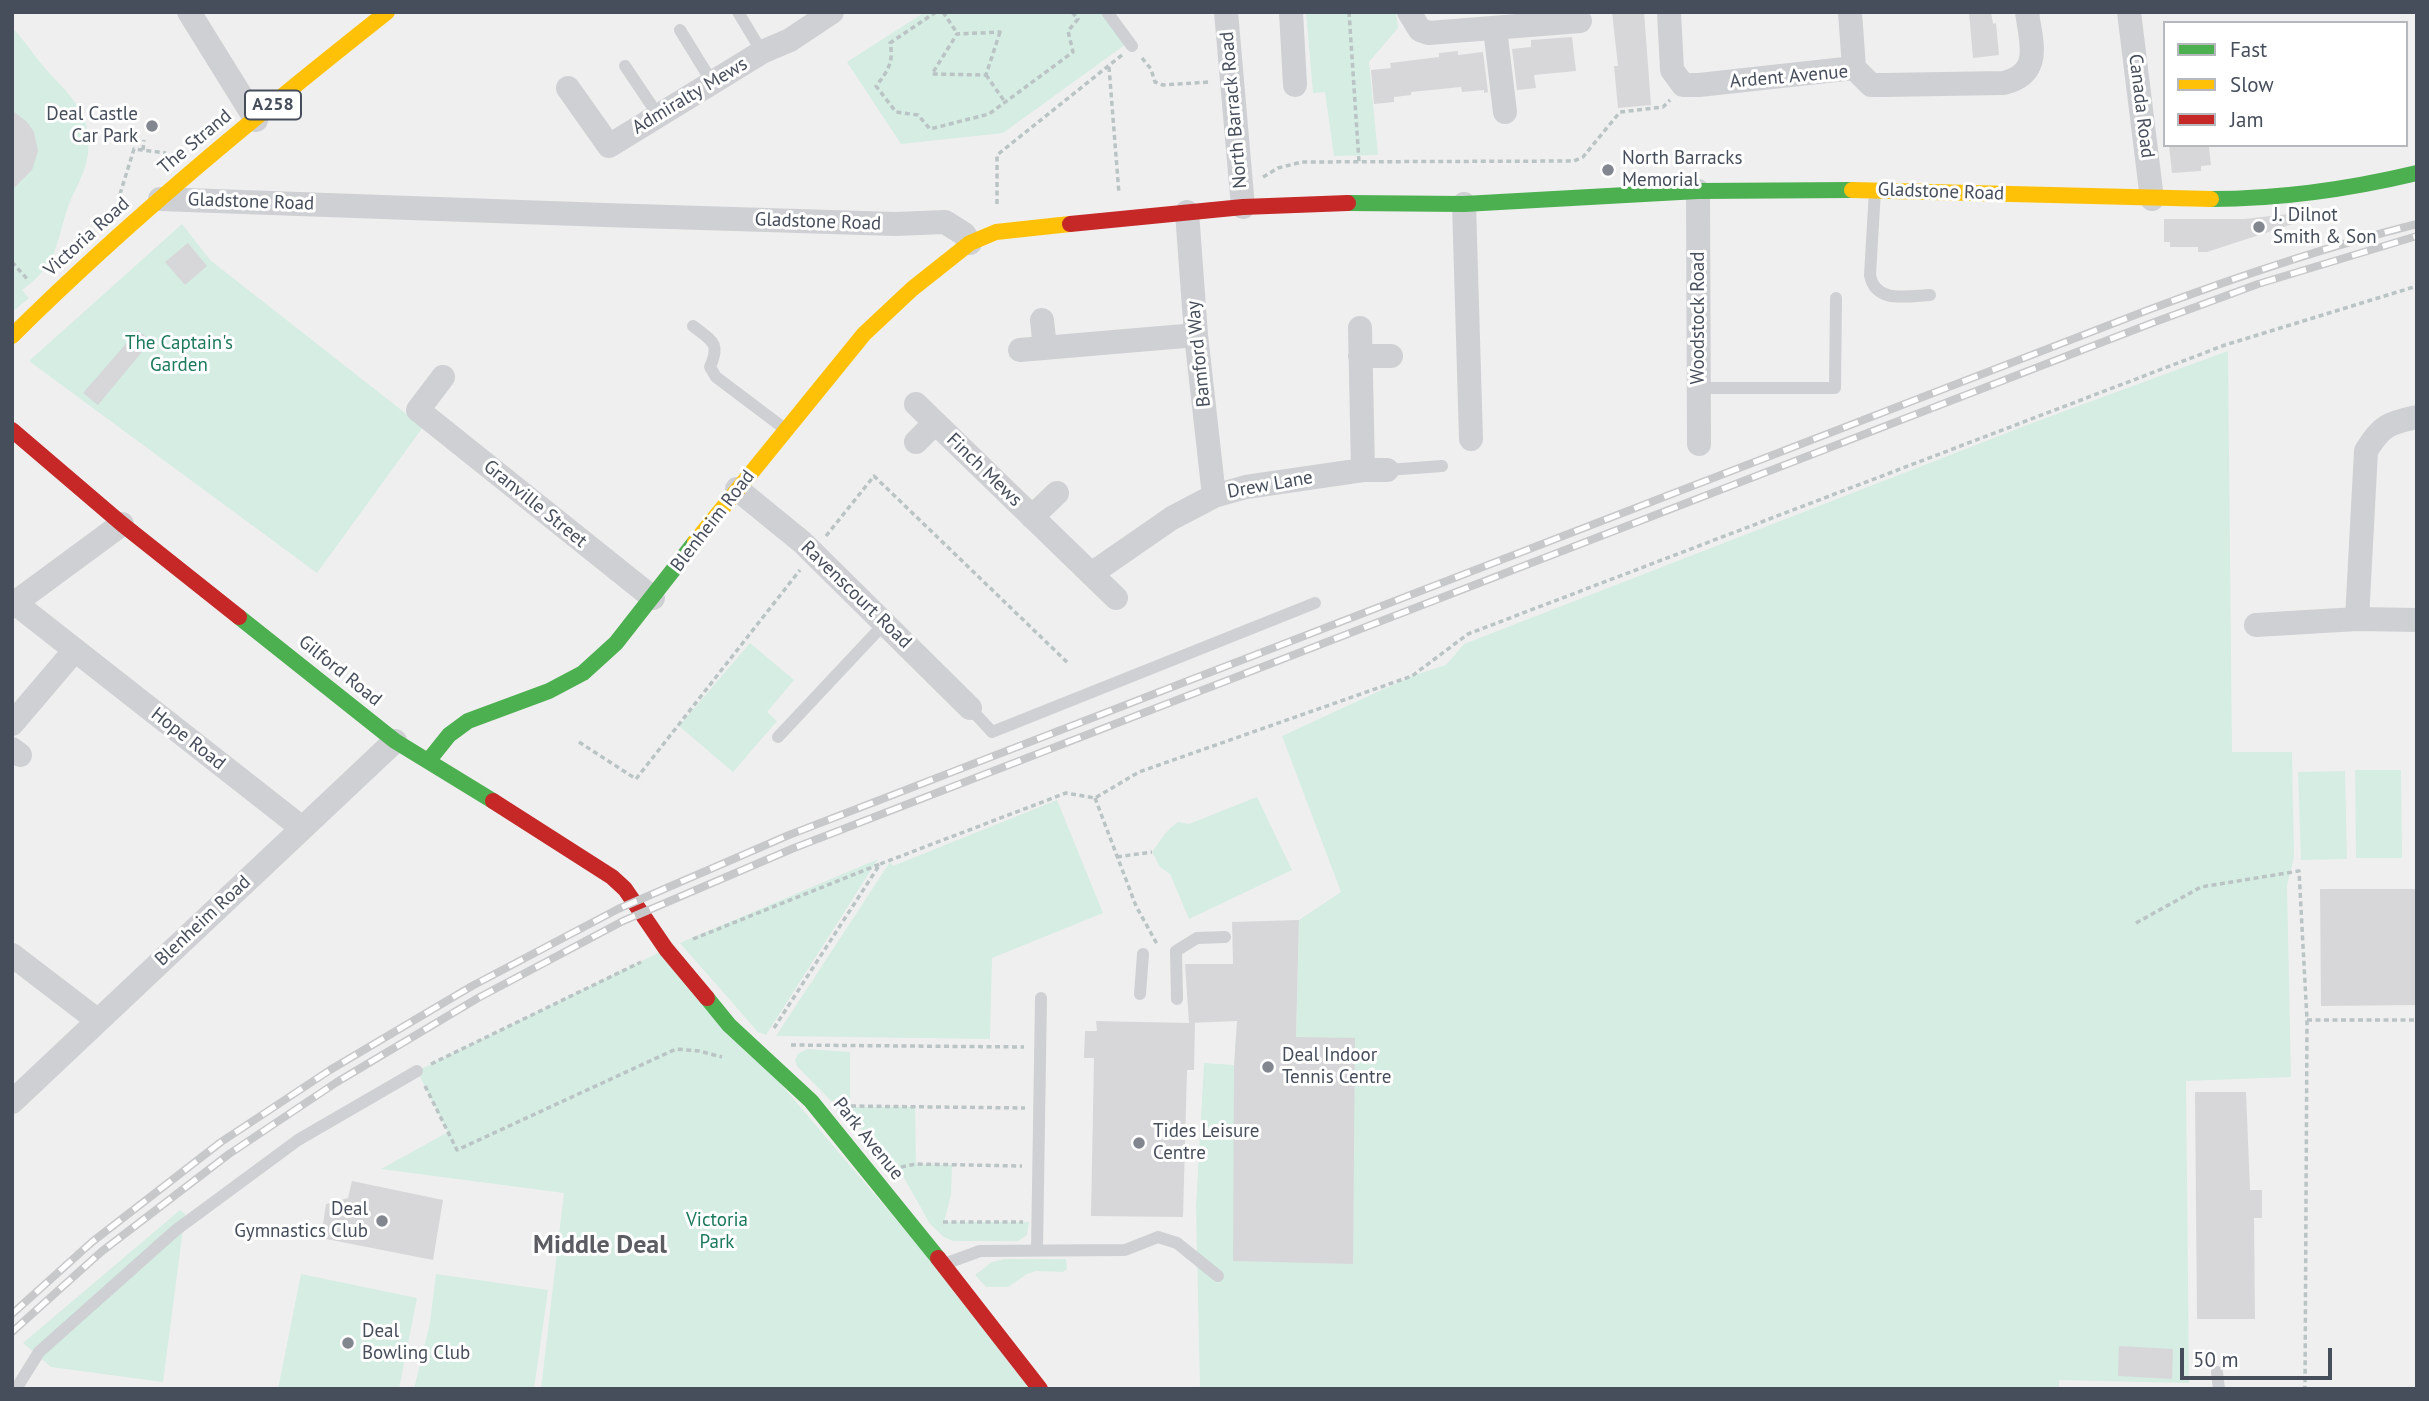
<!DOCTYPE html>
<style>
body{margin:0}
#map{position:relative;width:2429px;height:1401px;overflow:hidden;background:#f0efef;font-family:"PT Sans",sans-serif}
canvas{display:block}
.frame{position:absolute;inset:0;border:14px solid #474e5b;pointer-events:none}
.legend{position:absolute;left:2163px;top:21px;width:245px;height:126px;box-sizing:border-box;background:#fff;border:2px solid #b5b8bd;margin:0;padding:9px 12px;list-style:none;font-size:21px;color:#474e5b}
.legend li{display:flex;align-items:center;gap:14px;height:35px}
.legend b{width:35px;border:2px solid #b5b8bd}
.scale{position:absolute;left:2180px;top:1348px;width:152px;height:32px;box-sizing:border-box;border:4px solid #474e5b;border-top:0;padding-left:9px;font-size:21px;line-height:24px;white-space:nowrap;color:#474e5b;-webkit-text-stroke:5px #fff;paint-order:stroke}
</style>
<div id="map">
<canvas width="2429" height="1401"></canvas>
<div class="frame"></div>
<ul class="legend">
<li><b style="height:9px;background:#4caf50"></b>Fast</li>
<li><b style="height:9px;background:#ffc107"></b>Slow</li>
<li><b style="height:9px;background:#c62828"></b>Jam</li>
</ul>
<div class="scale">50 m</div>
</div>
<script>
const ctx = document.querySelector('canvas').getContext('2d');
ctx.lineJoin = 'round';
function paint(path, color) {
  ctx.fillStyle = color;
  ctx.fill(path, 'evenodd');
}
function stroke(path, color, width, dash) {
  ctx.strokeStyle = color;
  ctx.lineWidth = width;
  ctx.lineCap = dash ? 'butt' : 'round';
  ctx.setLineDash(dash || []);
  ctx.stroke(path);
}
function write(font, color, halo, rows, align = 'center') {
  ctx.font = font + ' "PT Sans",sans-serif';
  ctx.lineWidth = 6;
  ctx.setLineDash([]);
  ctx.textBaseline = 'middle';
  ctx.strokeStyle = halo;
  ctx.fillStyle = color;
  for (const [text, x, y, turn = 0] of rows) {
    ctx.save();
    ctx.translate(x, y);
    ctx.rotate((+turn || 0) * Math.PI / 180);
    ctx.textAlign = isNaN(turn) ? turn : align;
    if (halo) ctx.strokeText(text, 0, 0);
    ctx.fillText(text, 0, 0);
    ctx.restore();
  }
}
paint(new Path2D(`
 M925 12H1101L1126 44 1003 133 901 144 847 62Z
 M1306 12H1396L1398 28 1369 62 1378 155 1334 156 1325 92 1313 93Z
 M12 28C23 38 30 50 39 61 63 91 93 108 88 153 86 175 72 192 66 213 55 249 56 265 22 290L29 298 12 312Z
 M182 224 210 260 423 427 317 573 29 361Z
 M2228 351 2232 752H2292L2294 857 2287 886 2291 1077 2186 1081 2189 1383 2059 1380V1389H1200L1196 1207 1204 1063 1234 1065 1236 1036 1296 1037 1299 920 1341 892 1282 736 1412 676 1446 665 1464 644 2035 422Z
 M750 643 794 680 767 712 777 721 733 772 679 726Z
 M2355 770H2401L2402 858H2356Z
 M2345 771 2347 859 2301 860 2298 772Z
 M1257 797 1292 870 1189 919 1170 874 1160 867 1152 852C1161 840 1164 832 1178 822L1189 824Z
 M1057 800 1103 913 992 958 990 1039 776 1036 890 862 893 866Z
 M878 859 766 1035 758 1032 680 943Z
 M666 949 1040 1389H541L564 1193 381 1169 448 1132 417 1071Z
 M807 1049 850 1052V1102L831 1101 797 1066 795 1060 798 1054Z
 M835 1107H915L916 1164 952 1165 951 1195 944 1222H1029L1027 1235 1018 1241H953L944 1237 930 1224 898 1167 876 1142Z
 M180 1210 185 1214 163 1382 51 1367 23 1343Z
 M1004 1259H1066L1067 1269 1063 1272 1036 1271 1027 1274 1008 1287H986L975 1275 992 1262Z
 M301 1274 417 1298 399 1389H278Z
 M436 1274 548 1290 534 1389H414L430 1323Z`), '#d5ede3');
paint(new Path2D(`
 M1612 12H1644L1651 105 1618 108 1614 66H1618Z
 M1969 12H1991L1993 24 1996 23 1999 55 1973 58Z
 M1572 37 1576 71 1534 75 1536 88 1517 90 1512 49 1531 47V40Z
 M1458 51V55L1483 52 1488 92 1484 93V90L1462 92 1461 87 1411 92V95L1394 97V102L1374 104 1371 70 1391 68 1390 63 1439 57V53Z
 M12 110 27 122 34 132 38 151 32 170 12 190Z
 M2169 145 2209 147 2211 165 2201 166V171L2172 173Z
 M2342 208 2207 252H2198V247H2170V242H2164V219H2244Z
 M188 243 207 266 185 285 165 262Z
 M138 330 151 341 98 405 83 393Z
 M2320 889H2417V1005L2321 1006Z
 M1299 920 1296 1037 1355 1038 1353 1264 1233 1261 1234 1066 1237 1021 1190 1023H1195L1194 1070H1187L1183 1217 1091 1216 1094 1058H1084L1085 1031H1097L1096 1021 1189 1023 1185 964H1233L1232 922Z
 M2195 1092H2246L2250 1190H2262V1218H2254L2255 1319H2197Z
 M352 1181 443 1200 433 1260 321 1238 326 1204 348 1198Z
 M2119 1346 2173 1349 2172 1379 2118 1376Z`), '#d7d7d9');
stroke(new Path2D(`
 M936 12 890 43C894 62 888 71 876 86L896 112 918 115 930 129 989 114 1073 52 1068 31 1078 19 1072 12
 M943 12 957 33
 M1349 12 1359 162
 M1000 32 986 75 932 74 957 34Z
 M1142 58 1151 69 1155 82 1163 85 1209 82
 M1109 67 1119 194
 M986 75 1005 102
 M143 150 144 140
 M1263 177 1278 168 1302 162 1574 161 1583 157 1620 112 1663 107 1670 100
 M120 194 134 149 166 153
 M997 204V155L1122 55
 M12 262 29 281
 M826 536 874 476 1069 664
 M579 742 636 779 800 570
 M1095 798 1136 906 1157 944
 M1117 857 1152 852
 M2136 923 2201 887 2299 871 2307 1020 2305 1389
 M693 939 880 864
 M2307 1020H2417
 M774 1028 880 864 1066 793 1095 798 1139 772 1412 676 1468 634 2225 345 2417 286
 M791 1045 1024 1047
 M431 1064 641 962
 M425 1086 457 1150 676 1049 699 1051 722 1057
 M851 1106 1025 1108
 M901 1167 916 1164 1022 1166
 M943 1222H1023`), '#bac4c4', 3.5, [5, 3.5]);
stroke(new Path2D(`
 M738 12 762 52
 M1107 12 1132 46
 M680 30 712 82
 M625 66 658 115
 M1875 190 1870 275C1875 304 1908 296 1930 295
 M693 326C712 341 721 343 710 367L716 377 785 429
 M1699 388H1835L1836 298
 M1387 470 1442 466
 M970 708 992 732 1315 603
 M778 737 885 623
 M1140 994 1143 954
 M1177 999 1176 951 1197 938 1225 937
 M1037 1249 1041 998
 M947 1263 980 1251 1125 1250 1158 1237 1177 1243 1218 1276
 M2217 1372 2219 1389
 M16 1389 39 1352 176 1230 298 1140 417 1071`), '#ced0d3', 12);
stroke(new Path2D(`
 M189 12 256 120
 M1226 12 1243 207
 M1291 12 1295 85
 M1409 12 1420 30 1429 33 1580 21
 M1669 12 1672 70 1683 85H1699L1854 68 1871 85H1883L2004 83C2043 73 2031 43 2027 12
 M1850 12 1854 68
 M2129 12 2152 199
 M1495 29 1505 112
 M568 88 609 146 762 52 790 40 832 12
 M1698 191 1699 444
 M160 199 605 215 895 224 945 222 964 234 970 243
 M1464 204 1471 439
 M1187 212 1196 335 1214 496
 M1042 320 1045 348
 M1360 328 1363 470
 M1020 350 1196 335
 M1360 356H1391
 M443 377 418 410 653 598
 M916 404 1116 598
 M916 442 935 423
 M737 489 802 542 970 708
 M1032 517 1057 493
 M1091 574 1172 518 1214 496 1246 487 1363 470H1387
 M15 603 302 828
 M12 605 122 524
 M2357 619 2366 451C2381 426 2388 423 2417 417
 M2256 625 2357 619 2417 620
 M12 724 75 650
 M12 749 20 755
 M12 955 97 1020
 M12 1102 395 741`), '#ced0d3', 24);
stroke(new Path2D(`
 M2211 199C2280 199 2350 189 2417 173
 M1348 203 1464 204 1698 191 1852 190
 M239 617 395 741 493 801
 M429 760 449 735 468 721 549 691 583 673 616 643 695 542
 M707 998 729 1025 811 1101 938 1258`), '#4caf50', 16);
stroke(new Path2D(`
 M1852 190 2211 199
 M12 336C130 219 257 115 387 12
 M695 542 864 334 912 289 970 243 996 232 1070 224`), '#ffc107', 16);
stroke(new Path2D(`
 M1070 224 1243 207 1348 203
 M12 430 122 524 239 617
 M493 801 612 877 625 889 666 949 707 998
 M938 1258 1040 1389`), '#c62828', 16);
const rail = new Path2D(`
 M12 1314 92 1242 221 1142 330 1070 472 986 618 909 789 835 2148 310C2236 277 2325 247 2417 224
 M12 1332 101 1252 229 1154 337 1082 478 998 623 921 794 848 2152 323 2258 284 2417 236`);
stroke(rail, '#c7c8ca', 8);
stroke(rail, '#fff', 5, [16]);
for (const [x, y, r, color] of [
 [152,126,7,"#82868f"],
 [1608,170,7,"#82868f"],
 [2259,227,7,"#82868f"],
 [1268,1067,7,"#82868f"],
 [1139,1143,7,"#82868f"],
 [382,1221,7,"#82868f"],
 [348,1343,7,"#82868f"]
]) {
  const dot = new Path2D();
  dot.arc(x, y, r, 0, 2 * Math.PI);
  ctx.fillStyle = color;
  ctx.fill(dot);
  stroke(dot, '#fff', 2.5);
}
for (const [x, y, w] of [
 [273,105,56]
]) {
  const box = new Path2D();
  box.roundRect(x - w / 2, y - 14.5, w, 29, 5);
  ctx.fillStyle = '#fff';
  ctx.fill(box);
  stroke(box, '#474e5b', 2);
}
write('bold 18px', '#474e5b', null, [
 ["A258",273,105]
]);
write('19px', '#474e5b', '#fff', [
 ["Ardent Avenue",1789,77,-5],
 ["Admiralty Mews",690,96,-31],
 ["Canada Road",2141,106,83],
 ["North Barrack Road",1234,110,-95],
 ["The Strand",195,142,-40],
 ["Gladstone Road",1941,192,2],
 ["Gladstone Road",251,202,2],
 ["Gladstone Road",818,222,2],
 ["Victoria Road",87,237,-42],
 ["Woodstock Road",1699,318,-90],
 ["Bamford Way",1199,354,-96],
 ["Finch Mews",984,470,44],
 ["Drew Lane",1270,485,-10],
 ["Granville Street",535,504,39],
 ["Blenheim Road",713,521,-52],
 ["Ravenscourt Road",856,595,44],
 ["Gilford Road",340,671,39],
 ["Hope Road",188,739,38],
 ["Blenheim Road",203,921,-43],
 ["Park Avenue",868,1139,51]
]);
write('19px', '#474e5b', '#fff', [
 ["Deal Castle",138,115,"right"],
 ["Car Park",138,137,"right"],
 ["North Barracks",1622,159],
 ["Memorial",1622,181],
 ["J. Dilnot",2273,216],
 ["Smith & Son",2273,238],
 ["Deal Indoor",1282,1056],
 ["Tennis Centre",1282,1078],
 ["Tides Leisure",1153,1132],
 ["Centre",1153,1154],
 ["Deal",368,1210,"right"],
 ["Gymnastics Club",368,1232,"right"],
 ["Deal",362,1332],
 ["Bowling Club",362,1354]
], 'left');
write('19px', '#1c795c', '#fff', [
 ["The Captain's",179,344],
 ["Garden",179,366],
 ["Victoria",717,1221],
 ["Park",717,1243]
]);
write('bold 26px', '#5b5d63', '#fff', [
 ["Middle Deal",600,1246]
]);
</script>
